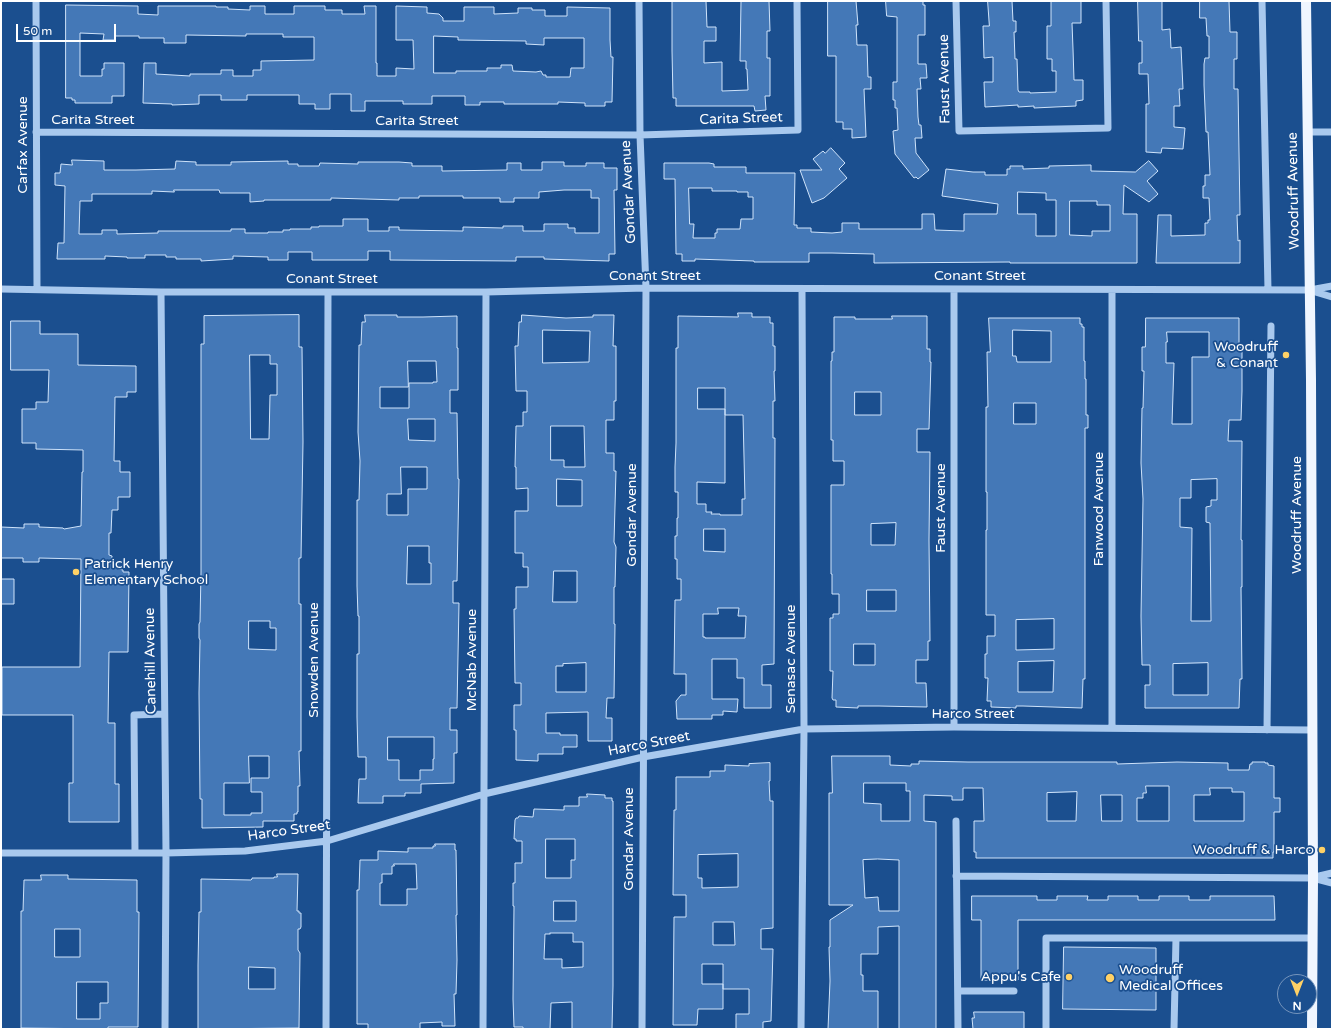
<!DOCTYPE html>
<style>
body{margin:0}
#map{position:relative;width:1333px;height:1030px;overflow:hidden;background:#1b4f8f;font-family:"Varela Round",sans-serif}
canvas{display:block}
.frame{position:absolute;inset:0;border:2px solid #fff;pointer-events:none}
.north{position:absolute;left:1277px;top:974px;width:40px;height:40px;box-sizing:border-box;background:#1b4f8f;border:1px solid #7695bc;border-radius:50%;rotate:180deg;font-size:11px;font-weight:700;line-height:16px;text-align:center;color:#fff}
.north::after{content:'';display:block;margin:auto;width:14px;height:18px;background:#ffd166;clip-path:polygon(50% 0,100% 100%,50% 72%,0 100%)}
.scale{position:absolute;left:16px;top:24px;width:100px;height:18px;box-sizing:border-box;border:2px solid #fff;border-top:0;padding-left:5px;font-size:12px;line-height:14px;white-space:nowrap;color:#fff;-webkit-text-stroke:3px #1b4f8f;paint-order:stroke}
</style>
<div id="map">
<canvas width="1333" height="1030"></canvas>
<div class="frame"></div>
<div class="north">N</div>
<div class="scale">50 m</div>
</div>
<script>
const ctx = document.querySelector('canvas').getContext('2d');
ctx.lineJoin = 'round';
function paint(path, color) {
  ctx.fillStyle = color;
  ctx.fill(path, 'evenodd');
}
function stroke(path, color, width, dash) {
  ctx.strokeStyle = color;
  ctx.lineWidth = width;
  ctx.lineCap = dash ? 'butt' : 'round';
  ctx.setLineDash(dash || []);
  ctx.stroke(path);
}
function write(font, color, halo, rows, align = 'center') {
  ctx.font = font + ' "Varela Round",sans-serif';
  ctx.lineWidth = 3.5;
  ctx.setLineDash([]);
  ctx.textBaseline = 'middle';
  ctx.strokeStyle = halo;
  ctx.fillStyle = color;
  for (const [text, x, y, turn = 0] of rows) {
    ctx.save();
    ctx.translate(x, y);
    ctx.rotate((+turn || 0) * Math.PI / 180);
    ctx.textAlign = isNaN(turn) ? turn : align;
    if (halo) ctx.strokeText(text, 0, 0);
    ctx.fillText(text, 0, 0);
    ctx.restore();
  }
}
const building = new Path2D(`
 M675 1H706L707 27H716V41H704V63L722 62V91L748 90 747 69H746V61H740L741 1H769L770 31H767V58H770V96H765L766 110 755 111 754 106H676V98H673L672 51V2Z
 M828 1H856L858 25H856L857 45H867L868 77H871V89H864L866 137 852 138V129H843V122H836V56H828Z
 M886 1H923V5H925V35H918V64H926L927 78H920L921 89H917L918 117 919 125H921L922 138H915L916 153 929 170 918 179 916 177 914 178 895 154 893 131 898 130 897 108H895V100H893V82H897V17L887 16Z
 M988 1H1012L1013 21H1016V32H1014L1015 59H1017L1018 90 1019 92H1030V93L1056 92V71H1052V59H1047V26H1051V1H1081V23H1072L1073 49 1074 80H1083V100L1076 101V106L1034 108V106L1018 107V105L985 107 984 82H993V57L984 58 983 26H989Z
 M1138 1H1162V30L1170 29 1171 48 1181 47 1183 89H1179L1180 106H1174V127L1185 128 1183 149 1162 148 1161 153 1146 152V104H1149L1148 74H1139V63H1142V41H1139Z
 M1200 1H1229L1230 32H1237V59H1234V89H1238L1240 215H1237L1238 241 1240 240V263H1156L1158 215H1171V236L1205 235V223H1208V220H1210L1209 198H1203V186H1205V175H1210L1208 132H1206L1204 85V64L1205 58H1209V36H1207L1206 18H1200Z
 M66 5 138 6V14L158 15V6H216V7H228V9L250 10V6H265V14H294V6H325V10H342V14H365L364 6H376V63H377V76H396V68L414 69 413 40H396V6L427 7V13L439 14 443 18V21H464V7H494V14L518 13V8H532V10H545V16H567V7L610 8V40L611 57H613L612 102H605V106H585V103L558 102V104H504V102H480V105H465V96H432V104H403V101H365V111H351V94H330V109H315V104H299V95H247V100H221V95H199V104L172 105V104L143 103 144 63H156V74L190 76V74H221V70H233V76H253V70H261V61L314 60V37H283V34H246V36L186 35V43H164V38H139V36H115V40H103L104 34 80 33V76H102V69H104V63H124V96H112V103H75V100H72V98H66ZM434 36 458 37V40L526 41V44L544 45V38H584V68H571L570 77H546V75H543L541 71 536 72 513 71 512 65H501V68H487V71H456V73H434Z
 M831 148 845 163 839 169 847 178 824 198 812 203 800 170H822L813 159 823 151 825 153Z
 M72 160 104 161V170H136L175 169 176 161 196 162V165H231V162L288 161V164H298V166H319L320 163 358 164V162H399L412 163V166H442V171L507 170V163H521V170H542V162H564V166H586V163H604V168H617V190H614L615 254H609V261L544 259V257H516V261L390 260V251H368V260H312V252H288V260H268V257L233 256V259L201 261V259H176V257H166V255H145V258H127V257L105 256V259H57L58 243H64L65 186 55 185V173H60L61 164 72 165ZM174 190H219L220 193H250V202L264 201V200H331V198L399 200V198H419V196H463V198H500V202H514V198H539V192L564 190H591V198H599V233H575V228H568V224H544V231H523V226H503V228L463 227V231L399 230V227H389V231H368V219H343V226H319V227H311V229H290V230H283V232H268V233H245V229H231V231H158V233L117 234V230H102V234H79L80 201H92V194H152V191L174 192Z
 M1149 161 1158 171 1147 181 1158 194 1149 202 1124 185 1123 214H1137V263H1010V262L874 263V254L832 253H809V262H754V261L695 259V261H682V254H676L675 179H664V163H709L714 164V167H746V173H795L794 225H797V228H811V232L832 233 842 232V223H859V229H922V214H934L935 230 964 231V214H997L998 204 942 196 946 169 973 172H985V175H1007V169H1010V166H1023V169L1049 168V166L1091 165V171L1135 172ZM689 188H712V191H737V192H748V197H753V219H741L740 229H717V233H715V238H693L694 224H690ZM1018 192 1046 193V200H1056V236H1036V214H1018ZM1070 201H1097V205H1110V231H1092V236L1070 235Z
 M738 313H752V317H770V323H773V346H775V371H774L775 401H773V438H775L774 664 762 665V685H771V708H744V678H737V659H712V699H738L737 712 723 711V715H712V719H677L676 701 681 695H686V674H674L675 600H681V579H677V559H675V536H677V518H678V492H675V467L676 443V348H678V316L738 317ZM698 388H725V415H743L745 499H742V515H720V514H711L712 512H706V504H697V482L725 483V409H698ZM704 529H725V552L704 551ZM718 608H739L738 616H746L745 638H705V637H703V614H718Z
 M299 315V347H302L303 442 301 558H299V604H301V751H299L300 786H298V812H297V814H294V821H263V827L202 828V799H200L199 693 200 640 199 638V624L200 622 201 572V344H204V316ZM250 355H270V364H277V395H270L269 439H251ZM249 621H270V628H276V650L249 649ZM249 756H269V778H251V792H262V813H251V815H224V783H249Z
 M365 315H397V317H423L457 316V348H458V390H450V413H457L458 479H459L457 581H453V603H459L457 708H450V730H457V753H454V783L421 784V793H405V796H383V803H358L359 779H366V757H358L357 717V654H359V616H358L357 586V500H359L360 461 358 432 359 345H361L362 322H365ZM408 361H436L437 382H433V383H409V408H380V387H408ZM408 419H435V441L409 440ZM401 467H427V489H408V515H387V494H401ZM408 546H429V563H431V584H407ZM388 737H434V759H433V770H420V780H399V760H388Z
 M522 315 566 318 593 317V315H614L613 346H616V401H614V420H606V453H614V471H616L614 542 616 547 615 587H614V624H615L614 698H607L606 718H612V741H588V712L546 713V733H560V735H577V747H563V754H538V761L516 760V730H514V705H521V683H515L514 609H516V587H528V567H523V553H515V511H528V488L516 489V467H515L516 426H523V412H527V391H516L515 346H518L519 322H521ZM543 330 590 331 589 362 543 363ZM551 426H584L585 467H564V460H551ZM557 479 582 480V506H557ZM554 571H577V602H553ZM586 663V692H556V666H563V664Z
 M892 316H927V349H930V362H931L929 429H917V452H930L929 540 930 641H928V660H916V683H926L927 707 879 706H858V708L836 707V700H833L832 698 833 671H830V618H833V614H839V594H832V574H831V485H844V461H833V440H831V361H832V352H834V317H855V319H892ZM855 392H881V415H855ZM896 523 895 545H871V524ZM867 590H896V611H867ZM854 644H875V665H854Z
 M989 318H1080V324H1082V327H1084V361H1085V379H1086V415H1088V428H1085V679H1083L1082 708 1023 706H1016V708L991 707V701H987L988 678H985V654H987V636H995V615H986V530H987V492H986V407H988L987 352H990ZM1013 330 1051 331V362H1017L1016 356H1013ZM1014 403H1036V424H1014ZM1054 619V649L1016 650V620ZM1054 661 1053 692H1018V662Z
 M1146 318H1239V347H1242V391L1241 420H1229L1228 441H1242V443L1241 540H1242V587H1241L1242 679H1240L1239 708H1145V685H1150V665H1142L1141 616 1143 499 1141 463 1142 408H1143L1144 371H1142V347H1145ZM1167 332H1209V357H1192V424H1172L1174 363H1166V342H1167ZM1217 479V500H1211V506L1206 507V522L1210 523 1211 621H1191L1192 528 1180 527V498H1191V480ZM1208 663V695H1173V664Z
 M11 321H40V334H78V365L136 366V392H127V397H115L114 461H120V472H130V497H118V510H112L111 533H109V555L112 556V561L118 562V569L123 570V572H129L128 652H109L108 723H115V784H119V822H69V783H73V715H2V667H80L81 559 39 558V562H23V558H1V527L24 528V524H39V527L63 528 64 529 81 526 82 472H83V450L36 449V443H22V409H36V402H48L49 370H11Z
 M1 579H14V604H1Z
 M832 756H890V765L911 766V764H919V761L968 762H1117V764L1177 762 1228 763V770H1249L1250 764H1252V762H1265V763H1268V765L1274 766V798H1280V812H1274V852H1273V858H976V852H974V821H984L983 788H963V800H952V796L924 795V821L936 822V1029H899V926L878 927V954H861V975H863V991H878V1029H828L830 981 829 947H830V920L853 905H829V793H832ZM864 783H906V791H910V821H881V804L864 803ZM1146 786H1169V821H1137V798H1143V793H1146ZM1210 788H1232V792H1244V821H1194V795H1210ZM1077 792 1076 821H1047V793ZM1101 795H1122V821H1102ZM878 859 899 860V911H879L878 897 865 898 863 860Z
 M770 763V781H769L770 801H773V928L761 929V949H773L771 1021 763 1022V1029H736V1014H749V989H723V964H702V984H723V1009H698L697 1025H673L674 917H686V895H673L674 810H676V777H710V771H725V765L749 766V764ZM738 854V887L702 888V878H698V855ZM714 922H734L735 945H713V923Z
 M587 794 605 795V798H612V801H613V986L612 1029H572V1002L551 1003 550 1029H523V1027H514L513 999 514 906H513V883H515V863H522V841H516V839H514L515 820 516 818H518L519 816 533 817 534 809 564 810V806H579V797H587ZM546 839H575V860H571V878H546ZM554 901H576V921H554ZM550 933H573V942H583V967L562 968V959H544L545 934H550Z
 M435 844H455V850H456L457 915H456L457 960 456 994H454L455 1026H442V1022L420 1023V1029H368V1024H357V890H359L360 860H378V851L408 852V848H433V846H435ZM394 864H416L417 889H407V905H380V883H382V874H392V866H394Z
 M277 874H298L297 911H299V913H301V927L300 929H298V950L300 953 299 1028 198 1029V965L199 912H201V879L251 880 252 879V878H274V877H277ZM249 967 275 968V989H249Z
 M41 875H68V879L137 880V912H139L138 1027H108V1029L21 1028V911H23L24 880H41ZM55 929H80V957H55ZM77 982H108V1003H100V1019H77Z
 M972 896H1037V900H1057V896H1088L1087 900H1108V896H1138V900H1159V896H1189V900H1210V896H1274L1275 920H1018V980H984L981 979V920H972Z
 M1064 947 1156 948V1010L1063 1009Z
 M974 1012H1024V1029H973L972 1018H974Z`);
paint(building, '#4478b7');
stroke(building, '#cfe3fa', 1);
stroke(new Path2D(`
 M36 1 37 289
 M639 1 640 135 646 288 642 1029
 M956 1 959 131 1108 128 1106 1
 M1262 1 1268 290
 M36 132 640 135 798 130 797 1
 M1308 132H1332
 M1 289 161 292H486L646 288 1310 290 1332 286
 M954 289V727
 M1312 291 1332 297
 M161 292 166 853 165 1029
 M1112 728V290
 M1267 730 1271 326
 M956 821 958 1029
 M1 853H166L245 851 327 841 484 794 643 757 804 729 954 727 1312 730
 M135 853 134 715 164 714
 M956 876 1313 878 1332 883
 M1315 877 1332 873
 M958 991H1014
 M326 1029 328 292
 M483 1029 486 292
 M801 1029 804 729 802 289
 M1046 1029V938H1312
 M1174 1029 1176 938`), '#a9c9ee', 7);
stroke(new Path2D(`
 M1306 1 1311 380 1313 878 1312 1029`), '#f0f6ff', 10);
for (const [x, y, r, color] of [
 [1286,355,4,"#ffd166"],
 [76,572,4,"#ffd166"],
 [1322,850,4,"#ffd166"],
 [1069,977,4,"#ffd166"],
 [1110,978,5,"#ffd166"]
]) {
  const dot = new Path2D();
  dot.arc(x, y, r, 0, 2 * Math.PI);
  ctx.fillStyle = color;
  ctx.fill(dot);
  stroke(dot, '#1b4f8f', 1.5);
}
write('14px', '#fff', '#1b4f8f', [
 ["Faust Avenue",945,79,-91],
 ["Carita Street",741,119,-2],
 ["Carita Street",93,120],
 ["Carita Street",417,121],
 ["Carfax Avenue",23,145,-90],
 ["Woodruff Avenue",1294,191,-91],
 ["Gondar Avenue",629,192,-93],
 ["Conant Street",655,276],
 ["Conant Street",980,276],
 ["Conant Street",332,279],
 ["Faust Avenue",941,508,-90],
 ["Fanwood Avenue",1099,509,-90],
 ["Gondar Avenue",632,515,-90],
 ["Woodruff Avenue",1297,515,-90],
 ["Senasac Avenue",791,659,-90],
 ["Snowden Avenue",314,660,-90],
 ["McNab Avenue",472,660,-90],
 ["Canehill Avenue",151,661,-91],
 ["Harco Street",973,714],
 ["Harco Street",649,744,-11],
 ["Harco Street",289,831,-8],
 ["Gondar Avenue",629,839,-90]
]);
write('14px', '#fff', '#1b4f8f', [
 ["Woodruff",1278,347],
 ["& Conant",1278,363],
 ["Patrick Henry",84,564,"left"],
 ["Elementary School",84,580,"left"],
 ["Woodruff & Harco",1314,850],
 ["Woodruff",1119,970,"left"],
 ["Medical Offices",1119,986,"left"],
 ["Appu's Cafe",1061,977]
], 'right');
</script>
